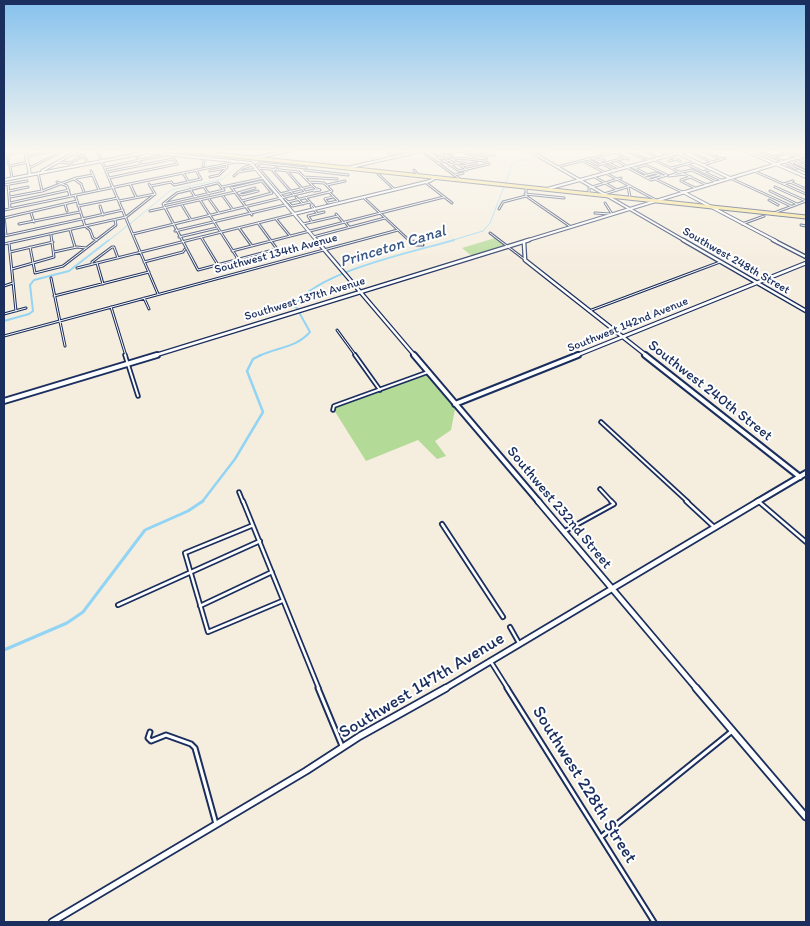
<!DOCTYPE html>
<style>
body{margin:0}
#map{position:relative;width:810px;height:926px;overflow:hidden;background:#f5edde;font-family:Itim,sans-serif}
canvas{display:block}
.frame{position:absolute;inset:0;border:5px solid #1b2f5e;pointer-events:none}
</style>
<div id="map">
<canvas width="810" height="926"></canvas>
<div class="frame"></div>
</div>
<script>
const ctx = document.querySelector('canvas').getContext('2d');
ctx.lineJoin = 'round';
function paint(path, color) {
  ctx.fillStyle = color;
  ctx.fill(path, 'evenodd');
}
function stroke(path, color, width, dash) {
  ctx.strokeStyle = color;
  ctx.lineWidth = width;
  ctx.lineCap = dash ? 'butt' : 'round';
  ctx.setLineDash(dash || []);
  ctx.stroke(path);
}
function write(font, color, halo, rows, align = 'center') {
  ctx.font = font + ' Itim,sans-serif';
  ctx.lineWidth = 4;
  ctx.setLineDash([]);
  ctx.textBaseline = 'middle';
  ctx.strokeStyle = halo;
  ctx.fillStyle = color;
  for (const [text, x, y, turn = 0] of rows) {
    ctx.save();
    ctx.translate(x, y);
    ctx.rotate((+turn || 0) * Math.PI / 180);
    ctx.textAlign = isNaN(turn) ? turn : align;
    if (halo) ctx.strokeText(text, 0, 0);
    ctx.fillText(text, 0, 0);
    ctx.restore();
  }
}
paint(new Path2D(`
 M384 176 429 180 399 188Z`), '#eee0c7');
paint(new Path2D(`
 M495 238 506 247 473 257 462 248Z
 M426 374 455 409 451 430 435 441 446 456 437 459 418 440 366 461 334 410 335 407Z`), '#b3da96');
stroke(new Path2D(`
 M248 156 255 150
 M130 224 171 190 223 179 240 163
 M108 241 127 226
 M450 241 483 231 490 223 513 163 547 154 553 150`), '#92d4f4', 1);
stroke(new Path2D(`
 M4 321 29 314 33 311 30 285 34 280 69 271 109 240
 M259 356C277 347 296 348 310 332L295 305C319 271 413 252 454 240`), '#92d4f4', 2);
stroke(new Path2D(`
 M202 502 235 459 263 412 247 371 253 359 261 355`), '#92d4f4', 2.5);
stroke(new Path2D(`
 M4 650 67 623 83 612 145 530 188 511 203 501`), '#92d4f4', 3);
stroke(new Path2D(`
 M301 194H303`), '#c9c7c4', 1, [1, 0.5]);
const streetFar3 = new Path2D(`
 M8 150V163
 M97 150 158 294
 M385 150 394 157
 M392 150 400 154 395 150
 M410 150H413
 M420 150 461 180
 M439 150 467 170
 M457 150 475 156 494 155
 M468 150H475
 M597 150 606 155
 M610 150 628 159
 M643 150 658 158
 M657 150 680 161
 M700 150 722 159
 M756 150 806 171
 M780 150 806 162
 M688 151 712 162
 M432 152 459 171 489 164 485 161 487 157
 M432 152 440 150
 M760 152 766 150
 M445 153 460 150
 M73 154 84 156 88 163
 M475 154 491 150
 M536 154 548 150
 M4 155 29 150
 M136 155 142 165
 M790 155 804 150
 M27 156 60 150
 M772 157 786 153
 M439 158 453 155
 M592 158 614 170
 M588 159 598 165 625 158
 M139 160 166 155
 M596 160H604L599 162
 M654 160 707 185
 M583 161 656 200
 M617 161 628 167
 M669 161 676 159
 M802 161 795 163 806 168
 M58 162 70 163 72 167
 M797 162 806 166
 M70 163 83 156
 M438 163 459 158 485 161
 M609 163 620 169
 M686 164 721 180
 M279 165 273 171 294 195
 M449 165 463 162 468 165
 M703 165 725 158
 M788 165 796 169
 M203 166 204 161
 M462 166 476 163
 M631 166 646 174
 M557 167 624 150 651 161
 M29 168 65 150
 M105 168 139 160
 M259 168 299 172 316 189
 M628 168 651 180 667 175 646 165 634 168
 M672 168 694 162
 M305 170 348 175
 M414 170 418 175
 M91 171 99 190
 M210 171 226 168
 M287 171 305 192
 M754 171 806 194
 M107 172 173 159
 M238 172 257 169
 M680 172 669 176 685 174
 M682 172 692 170 716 182
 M703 172 712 169
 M38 173 42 191
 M183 173 188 181
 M378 174 394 189
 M455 175 463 173
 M234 176 243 168 252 165
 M593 176 617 190
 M644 176 655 173 663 176
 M210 177 219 175 227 167 226 164
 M304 177 337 179
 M12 178 10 166 28 162
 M109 178 177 164 172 155
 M647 178 659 175
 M730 178 791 206
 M74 179 81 184 84 192
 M655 179 682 192
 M681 180 691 177
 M681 181 695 188
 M57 182 67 186 70 196
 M171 182 174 185 201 179 196 170
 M309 182 324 183 332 191 329 192
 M425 182 452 203
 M790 182 806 189
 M218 183 224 190 163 204 177 193Z
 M8 184 10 209
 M130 184 136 197
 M149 184 155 194
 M784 184 793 181
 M4 185 27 181
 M327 185 345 181
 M151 186 171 182
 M204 187 209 194
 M222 187 264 178
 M231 187 252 215
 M526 187V196L571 227
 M628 187 630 197
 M775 187 806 201
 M232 188 262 181 272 193 242 201
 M255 188 238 193 242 195 258 191
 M190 189 195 197
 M317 189 320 190 314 191Z
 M9 191 28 187
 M770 191 797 204
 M329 192 334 197
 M589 193V188L621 178
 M280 194 312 186
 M525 194 564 198
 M604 194 630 186
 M75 195 85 226 90 230 93 238 97 240
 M223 196 233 210
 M10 197 42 191 76 178 93 175
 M283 197 256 165 261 163 306 168
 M296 197 303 204
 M334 197 338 201 328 203 325 199Z
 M363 197 414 245H423L421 242 410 241
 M306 198 315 208
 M209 199 219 213
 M285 199 292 206 310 202
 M200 200 238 259
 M769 200 778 205
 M119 201 155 194
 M288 202 329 192
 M10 203 69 190
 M605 203 612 214
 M65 204 67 211
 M163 204 198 270 277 249 258 223
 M182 205 191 220
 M313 205 311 206 317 213
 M78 206 118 198
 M100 206 103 215
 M499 209 503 202 526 196
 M4 210 236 162
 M150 211 235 192
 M31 213 34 222
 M595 213 610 214
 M774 213 806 201
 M336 214 343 222
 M4 217 6 235
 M4 218 77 201
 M276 219 290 236
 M312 222 308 216 324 212
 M19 224 80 212
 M303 224 338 216
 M742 224 764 216
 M801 225 806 226
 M349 227 345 222 444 197
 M239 228 252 246
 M70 230 75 247
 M175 231 285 205
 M490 233 524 259
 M133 234 314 190
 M4 236 123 210
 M179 237 217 228
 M201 237 218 265
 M313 237 385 218
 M9 243 16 311
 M4 244 126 217 155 194
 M30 247 35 273 63 266 116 225 115 220
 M232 251 345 222
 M10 252 53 242
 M54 252 77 247 86 248
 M144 262 183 252 185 249
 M97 263 103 284
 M92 264V262L112 247H114L118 258
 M77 268 294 214
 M12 269 54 257 51 235
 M51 278 65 346
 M4 286 13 283
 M54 296 149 272
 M144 298 149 309
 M111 307 126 356
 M589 311 720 262
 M4 314 26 308
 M337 330 356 356
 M4 336 398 230`);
const streetFar2 = new Path2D(`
 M125 355 138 396
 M355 355 380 390
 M333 410 334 406 428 372
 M601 422 688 502
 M600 489 612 502
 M239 492 243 502
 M758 501 760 502`);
const streetFar1 = new Path2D(`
 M243 501 319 689
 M686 501 713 526
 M758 501 806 542
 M442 524 503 617
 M251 526 185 553 208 632 282 601
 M565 531 614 504 611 501
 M118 605 260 541
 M200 606 272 572
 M510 627 519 643
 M491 662 508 689`);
const street = new Path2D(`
 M318 688 342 746
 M507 688 654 922
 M150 732 148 738 151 741 166 735 191 744 195 748 216 824
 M601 837 731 732`);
const secondaryFar4 = new Path2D(`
 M25 150 30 175
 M128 150 251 163
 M528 150 685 241
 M671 150 730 178
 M743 150 806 177
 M255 158 292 150
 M251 163 317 241
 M347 168 425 150
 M42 171 79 150
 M4 180 149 152
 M547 189 689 150
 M683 192 776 241
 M294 214 430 181 435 178
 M525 241 806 155`);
const secondaryFar3 = new Path2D(`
 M316 240 415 356
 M683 240 806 311
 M773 240 806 257
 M524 242 525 260 647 356
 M153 356 529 240
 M575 356 806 263`);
const secondaryFar2 = new Path2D(`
 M414 355 539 502
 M645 355 800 477
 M4 401 157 355
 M455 404 578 355
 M757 502 806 473`);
const secondaryFar1 = new Path2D(`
 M538 501 697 689
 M444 689 759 501`);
const secondary = new Path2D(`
 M696 688 806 817
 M52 922 306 771 360 736 446 688`);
const highway = new Path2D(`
 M178 150 806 217`);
stroke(streetFar3, '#1b2f5e', 3);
stroke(streetFar2, '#1b2f5e', 5.5);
stroke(streetFar1, '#1b2f5e', 6);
stroke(street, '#1b2f5e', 7);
stroke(secondaryFar4, '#1b2f5e', 4);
stroke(secondaryFar3, '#1b2f5e', 5);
stroke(secondaryFar2, '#1b2f5e', 8);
stroke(secondaryFar1, '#1b2f5e', 8);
stroke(secondary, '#1b2f5e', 9);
stroke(highway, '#1b2f5e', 5);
stroke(streetFar3, '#fff', 1);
stroke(streetFar2, '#fff', 2);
stroke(streetFar1, '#fff', 2.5);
stroke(street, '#fff', 3);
stroke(secondaryFar4, '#fff', 2);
stroke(secondaryFar3, '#fff', 2.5);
stroke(secondaryFar2, '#fff', 4);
stroke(secondaryFar1, '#fff', 4.5);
stroke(secondary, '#fff', 5.5);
stroke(highway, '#f9e181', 3);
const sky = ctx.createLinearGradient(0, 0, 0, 280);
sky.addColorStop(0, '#85c1ed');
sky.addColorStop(0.54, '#faf7f0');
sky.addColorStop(1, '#faf7f000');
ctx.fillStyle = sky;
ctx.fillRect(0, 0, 810, 280);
write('12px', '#1b2f5e', '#fff', [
 ["Southwest 134th Avenue",276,254,-15],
 ["Southwest 248th Street",736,261,30],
 ["Southwest 137th Avenue",305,299,-17],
 ["Southwest 142nd Avenue",628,325,-22]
]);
write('15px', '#1b2f5e', '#fff', [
 ["Southwest 240th Street",710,391,38],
 ["Southwest 232nd Street",559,508,50]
]);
write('italic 16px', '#395884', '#fff', [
 ["Princeton Canal",393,247,-17]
]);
write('18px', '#1b2f5e', '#fff', [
 ["Southwest 147th Avenue",422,686,-31],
 ["Southwest 228th Street",584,785,58]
]);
</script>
